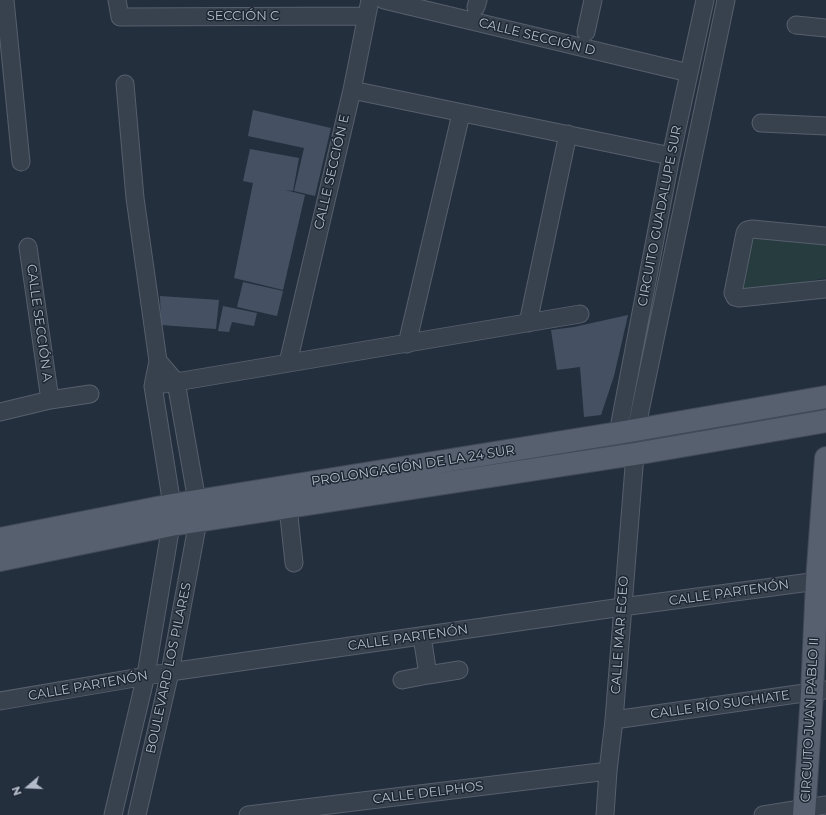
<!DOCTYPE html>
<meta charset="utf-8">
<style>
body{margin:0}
#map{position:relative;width:826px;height:815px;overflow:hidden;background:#242f3e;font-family:Montserrat,sans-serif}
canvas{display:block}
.north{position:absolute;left:8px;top:767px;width:40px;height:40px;-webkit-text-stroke:3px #1d2633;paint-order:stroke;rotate:251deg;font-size:11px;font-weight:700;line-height:16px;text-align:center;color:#b4bcc9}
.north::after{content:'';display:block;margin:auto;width:14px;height:18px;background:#b4bcc9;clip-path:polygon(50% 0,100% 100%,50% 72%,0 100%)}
</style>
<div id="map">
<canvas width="826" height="815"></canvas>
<div class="north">N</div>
</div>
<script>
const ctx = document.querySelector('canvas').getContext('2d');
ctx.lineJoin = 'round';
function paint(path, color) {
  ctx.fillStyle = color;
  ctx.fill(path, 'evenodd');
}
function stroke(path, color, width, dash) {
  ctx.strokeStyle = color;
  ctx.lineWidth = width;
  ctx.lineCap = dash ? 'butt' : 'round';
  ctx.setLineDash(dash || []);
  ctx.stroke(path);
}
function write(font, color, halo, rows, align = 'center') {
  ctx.font = font + ' Montserrat,sans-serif';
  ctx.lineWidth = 3;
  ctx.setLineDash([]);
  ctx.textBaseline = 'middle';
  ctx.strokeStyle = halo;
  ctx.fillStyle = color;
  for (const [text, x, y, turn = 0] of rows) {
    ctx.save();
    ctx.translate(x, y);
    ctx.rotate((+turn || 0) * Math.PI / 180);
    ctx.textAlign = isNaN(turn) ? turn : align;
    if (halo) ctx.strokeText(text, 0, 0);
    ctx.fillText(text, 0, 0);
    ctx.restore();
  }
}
paint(new Path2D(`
 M750 232 826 240V278L737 294Z`), '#263c3f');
paint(new Path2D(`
 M253 110 331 128 315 196 294 191 304 148 248 136Z
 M250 149 299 158 293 191 285 190 305 195 283 290 234 278 253 183 243 181Z
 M243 282 283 291 277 316 237 307Z
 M160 296 219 300 216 329 161 325Z
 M223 306 257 313 254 326 232 322 229 332 218 331Z
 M628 315 614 376 601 415 584 417 580 367 557 370 551 330 574 327Z`), '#455162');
const minor = new Path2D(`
 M5 0 21 162
 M117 0 120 17 366 16
 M384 0 689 73
 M476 7 478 0
 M796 25 826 28
 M586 32 593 0
 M352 90 671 156
 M761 123 826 126
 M826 236 752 229 747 230 745 233 733 293 735 297 739 298 826 289
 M28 247 50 400
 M528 323 568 134
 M407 344 461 114
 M288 363 352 90 370 0
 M164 384 580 314
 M0 412 50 400 90 394
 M636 430 726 0
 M618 433 671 156 705 0
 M288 507 294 563
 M422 636 428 675 459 670
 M402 680 428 675
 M0 701 170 672 622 607 826 580
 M614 720 826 690
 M113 815 146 675 171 525 172 505 153 386 158 361 135 198 125 84
 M137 815 170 672 198 521 197 501 176 382 158 361
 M248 815 608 771
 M605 815 608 771 614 720 635 454
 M763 815 826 805`);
const major = new Path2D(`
 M0 539 172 505 618 433 826 397
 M0 560 171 525 635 454 826 421
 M804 815 812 693 817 581 826 458`);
stroke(minor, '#565f6c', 19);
stroke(major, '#414a57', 24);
stroke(minor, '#38414e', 17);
stroke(major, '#56606e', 22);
write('13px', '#b4bcc9', '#1d2633', [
 ["SECCIÓN C",243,16],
 ["CALLE SECCIÓN D",537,37,14],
 ["CALLE SECCIÓN E",332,172,-77],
 ["CIRCUITO GUADALUPE SUR",660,216,-79],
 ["CALLE SECCIÓN A",39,323,82],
 ["PROLONGACIÓN DE LA 24 SUR",413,466,-9],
 ["CALLE PARTENÓN",729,593,-8],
 ["CALLE MAR EGEO",620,635,-86],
 ["CALLE PARTENÓN",408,638,-8],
 ["BOULEVARD LOS PILARES",169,668,-78],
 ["CALLE PARTENÓN",88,686,-10],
 ["CALLE RÍO SUCHIATE",720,705,-8],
 ["CIRCUITO JUAN PABLO II",810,720,-87],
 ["CALLE DELPHOS",428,793,-7]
]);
</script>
